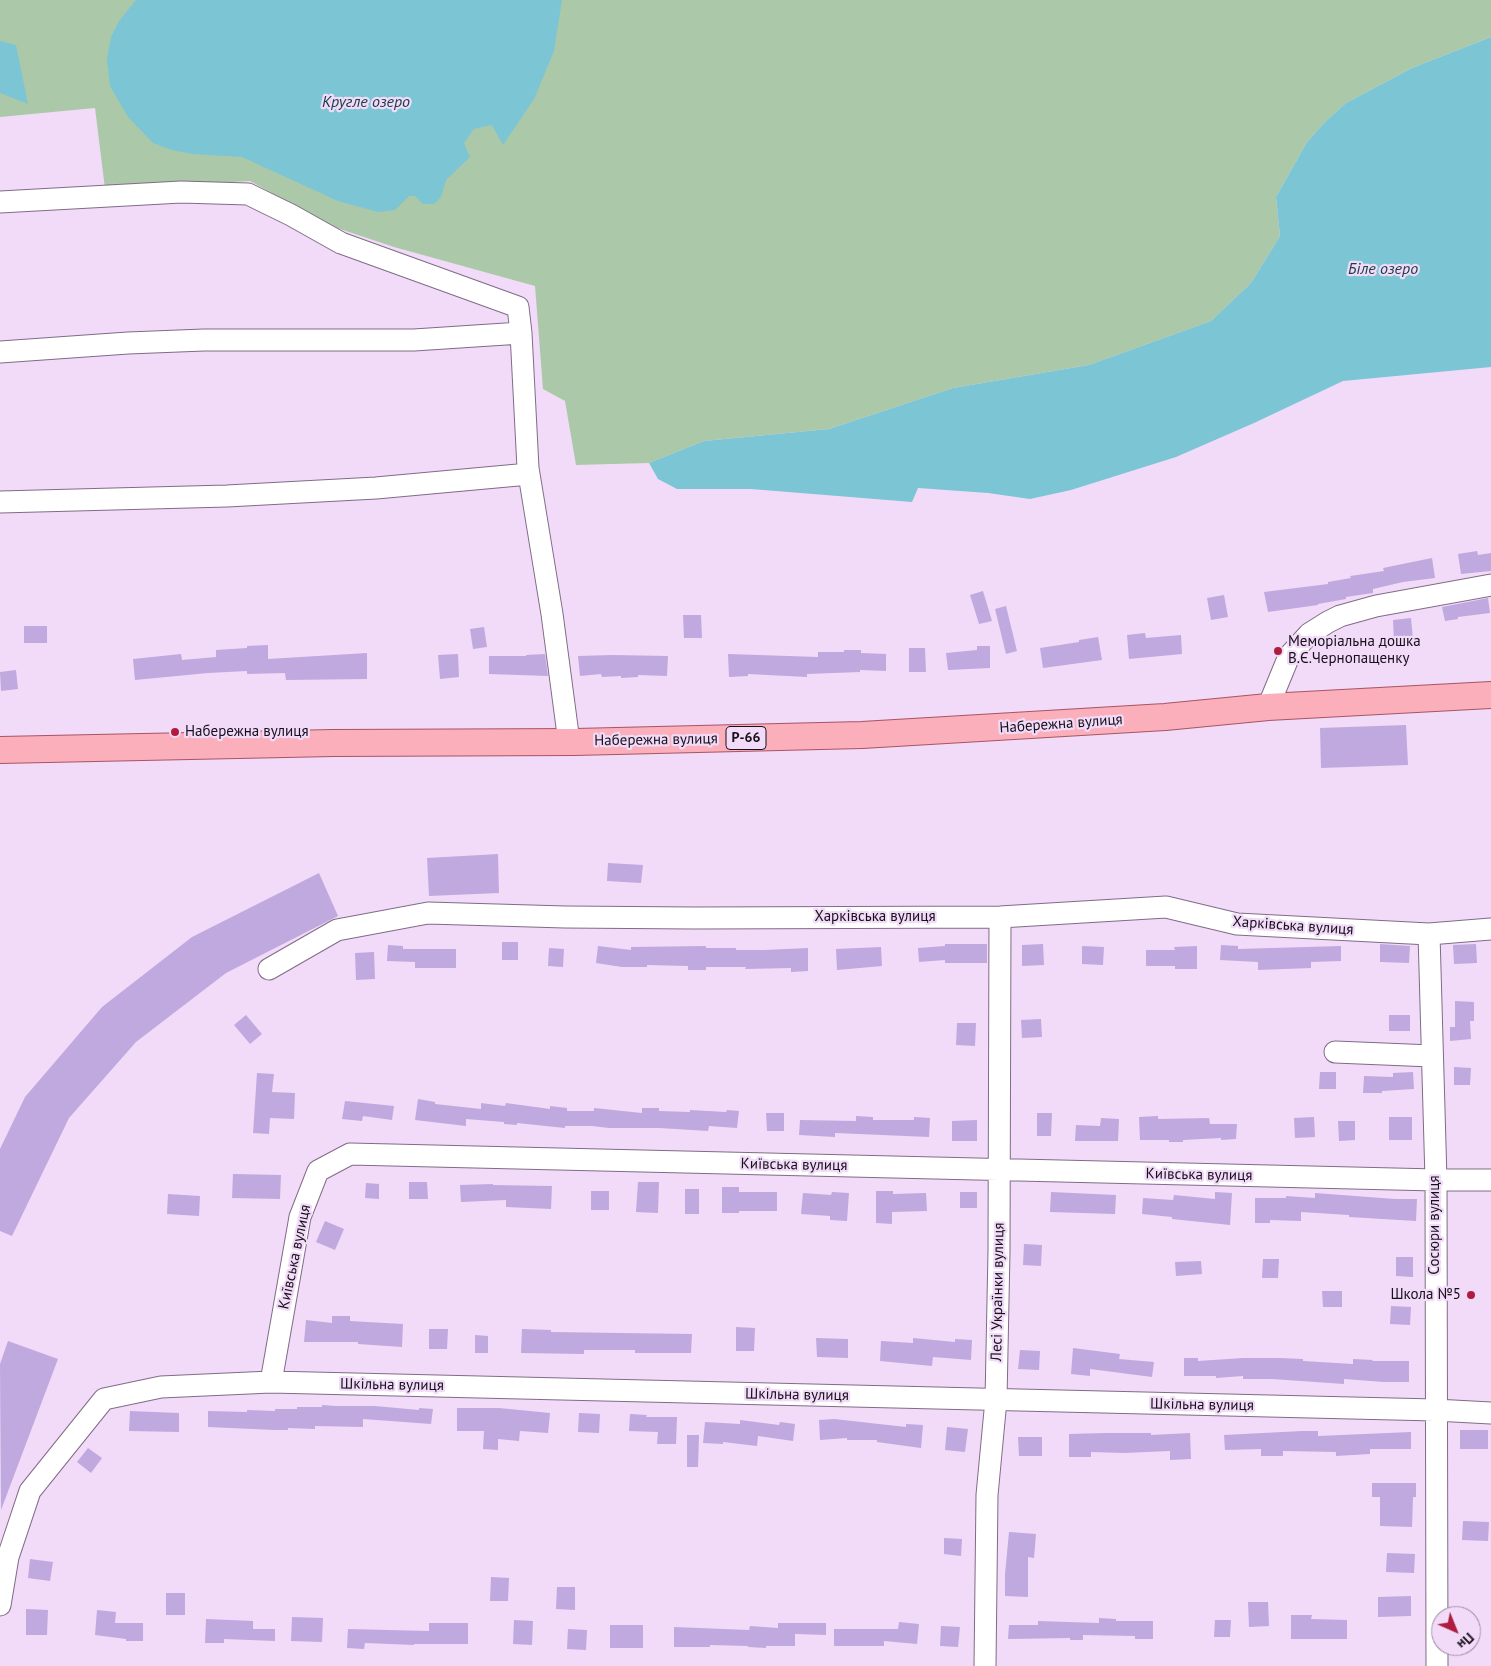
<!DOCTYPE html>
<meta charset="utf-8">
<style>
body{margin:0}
#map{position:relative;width:1491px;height:1666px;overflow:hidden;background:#f1dbf8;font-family:"PT Sans",sans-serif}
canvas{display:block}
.north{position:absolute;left:1431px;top:1606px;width:50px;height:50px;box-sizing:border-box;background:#f1dbf8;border:1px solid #9a899f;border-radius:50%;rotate:136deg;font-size:14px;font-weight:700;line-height:20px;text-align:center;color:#170f19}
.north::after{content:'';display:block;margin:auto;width:18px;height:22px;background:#af1c3f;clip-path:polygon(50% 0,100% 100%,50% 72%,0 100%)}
</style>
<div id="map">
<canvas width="1491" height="1666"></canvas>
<div class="north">Пн</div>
</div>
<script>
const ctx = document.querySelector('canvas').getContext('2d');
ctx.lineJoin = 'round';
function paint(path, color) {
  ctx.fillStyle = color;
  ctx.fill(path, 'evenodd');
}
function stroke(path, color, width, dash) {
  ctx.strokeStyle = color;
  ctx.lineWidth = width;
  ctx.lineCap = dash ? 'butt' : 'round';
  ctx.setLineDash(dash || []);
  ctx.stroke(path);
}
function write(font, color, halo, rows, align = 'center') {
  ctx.font = font + ' "PT Sans",sans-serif';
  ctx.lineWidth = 4.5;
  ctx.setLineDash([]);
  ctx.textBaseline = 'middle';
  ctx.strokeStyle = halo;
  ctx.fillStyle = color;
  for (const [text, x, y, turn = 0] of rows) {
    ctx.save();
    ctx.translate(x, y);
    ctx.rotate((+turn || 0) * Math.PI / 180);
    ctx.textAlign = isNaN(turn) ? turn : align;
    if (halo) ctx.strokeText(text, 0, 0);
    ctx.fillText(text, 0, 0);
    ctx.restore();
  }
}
paint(new Path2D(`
 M0 0H1491V37L1412 68 1346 103 1325 122 1307 142 1276 197 1280 236 1251 283 1211 321 1089 365 953 388 829 429 704 441 649 463 576 465 565 401 543 389 535 286 394 247 331 226 250 181 105 189 95 108 0 117Z`), '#abc9a8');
paint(new Path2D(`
 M136 0H562L554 51 534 99 503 145 492 125 474 129 464 143 470 157 446 180 441 197 434 204H423L415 196H409L395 210 378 212 338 201 242 157 193 154 172 150 153 143 128 117 110 86 107 59 111 37 119 21Z
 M1491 37V367L1343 381 1254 423 1176 457 1071 490 1030 499 988 493 918 488 912 502 751 489H677L658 479 649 463 704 441 829 429 953 388 1089 365 1211 321 1251 283 1280 236 1276 197 1307 142 1325 122 1346 103 1412 68Z
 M0 41 16 45 28 104 0 93Z`), '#7bc5d5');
paint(new Path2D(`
 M1477 551 1478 555 1491 553V571L1461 574 1458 554Z
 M1432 558 1435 578 1403 582 1373 589V593L1346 597V599L1318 604V605L1268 612 1264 592 1328 584V582L1351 578 1350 576 1384 571 1383 568Z
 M983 591 992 621 979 624 970 595Z
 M1224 595 1228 617 1211 620 1207 598Z
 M1488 598 1490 613 1458 617V619L1445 621 1442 607Z
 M1006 606 1017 651 1006 654 995 609Z
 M683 615H701L702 638H684Z
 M1411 618 1413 640 1394 641 1393 620Z
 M24 626H47V643H24Z
 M484 627 487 647 473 649 470 629Z
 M1145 633 1146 638 1181 635 1182 654 1129 659 1127 635Z
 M1098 637 1102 660 1043 668 1040 648 1079 642V640Z
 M268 645V659L367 653V679L286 680 285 673 247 674V671L208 673 135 680 133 659 181 654 182 660 216 657V650L247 648V646Z
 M977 646H990V668L948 670 946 653 977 650Z
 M909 648H925L926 672H909Z
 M844 650H861V653L886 654V671L860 670V672L807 674V677L748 674V676L729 677 728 654 818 657V652H844Z
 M458 654 459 677 440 679 438 655Z
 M545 654 548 676 489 674V656H526V655Z
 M612 655 668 656 667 676 638 675V677L621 678V676L602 677 601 674 580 676 578 656Z
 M16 670 18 689 1 691 0 672Z
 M1406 725 1408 765 1321 768 1320 728Z
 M498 854 499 893 429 896 427 858Z
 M608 863 643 865 641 883 607 881Z
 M319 873 338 916 226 973 136 1042 69 1118 12 1236 0 1231V1149L25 1097 102 1007 192 937Z
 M502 942H518V960H502Z
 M945 944H987V963H945V960L919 962 918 948 945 946Z
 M1043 944 1044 965 1022 966V945Z
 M1380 944 1410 946 1409 963 1380 962Z
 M1476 944 1477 963 1454 964 1453 945Z
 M388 945 403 946V949H456V968H415V962L387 961Z
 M1221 945 1238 946V949L1341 946V961L1311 962V968L1258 970V962L1220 960Z
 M598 946 631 950V947L706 946V948H736V950H764L808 948V971L791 972V968L745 969 746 967H706V970H688V966L647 965V967H622L596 963Z
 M1082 946 1104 947 1103 965 1082 964Z
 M1197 946V969H1175V966H1146V950H1175L1174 947Z
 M881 947 882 966 837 970 836 949Z
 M549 948 564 949 563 967 548 966Z
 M374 952 375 979 356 980 355 953Z
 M1455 1001 1474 1002V1021H1470L1471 1039 1450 1041V1027H1455Z
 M246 1015 262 1034 250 1044 234 1025Z
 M1389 1015H1410V1031H1389Z
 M1041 1019 1042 1037 1022 1038 1021 1020Z
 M957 1023H976L975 1046 956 1045Z
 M1454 1067 1471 1068 1470 1085H1454Z
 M1320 1072H1336V1089H1319Z
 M1413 1072 1414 1089 1382 1091V1093H1363L1364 1076 1393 1077V1073Z
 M257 1073 274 1074 272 1092 295 1093 294 1119 270 1118 269 1134 253 1133Z
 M418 1099 435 1102V1104L481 1109V1103L505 1106 506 1103 550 1109V1106L567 1108V1111H594V1108L642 1113V1108H659V1111L690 1112V1110L726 1112 727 1110 739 1111 737 1128 709 1126 708 1131 659 1128H609L592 1126H565V1128L517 1123V1125L504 1124V1122L466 1119V1126L415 1120Z
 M345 1101 394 1106 392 1120 363 1116 362 1121 342 1119Z
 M766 1113H784V1131H767Z
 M1037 1113H1052L1051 1136H1037Z
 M856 1116 873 1117V1120H914V1117L930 1118 929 1137 835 1133V1137L799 1135 800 1120 856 1121Z
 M1158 1116V1119L1209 1118 1210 1124H1237L1236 1139 1221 1140V1138L1183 1140V1142H1169V1140H1140L1139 1117Z
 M1314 1117 1315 1137 1295 1138 1294 1118Z
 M1389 1117H1412V1140H1389Z
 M1101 1118 1119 1119 1118 1141H1075L1076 1125 1100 1126Z
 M977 1120V1141H952V1121Z
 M1338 1121H1355V1140L1339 1141Z
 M233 1174 281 1175 280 1199 232 1198Z
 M409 1182H427L428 1199H409Z
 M638 1182H659L658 1213 636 1212Z
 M366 1183 379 1184V1199L365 1198Z
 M493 1184V1185L552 1186 551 1209 506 1207V1200L461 1202 460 1185Z
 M722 1187H739V1192H777V1211H739V1213H722Z
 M685 1189H699V1214H685Z
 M591 1191H609V1210H591Z
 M876 1191H893V1194L926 1193 927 1211 892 1212V1224L876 1223Z
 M832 1192 849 1193 847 1221 830 1220V1216L801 1214 803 1193 831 1195Z
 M960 1192H977V1208H960Z
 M1051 1192 1116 1195 1115 1214 1050 1212Z
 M1215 1192 1232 1193 1230 1225 1172 1219V1217L1142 1214 1143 1198 1173 1200 1174 1195 1215 1199Z
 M1315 1193 1395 1199H1417L1416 1221 1349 1217V1215L1301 1212V1221L1270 1220V1223H1255V1198H1286V1196L1315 1198Z
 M168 1194 200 1196 199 1216 167 1214Z
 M325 1221 344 1229 335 1250 316 1242Z
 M1024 1244 1042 1245 1041 1266 1023 1265Z
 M1396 1257H1413V1277L1396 1276Z
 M1263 1259H1279L1278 1278H1262Z
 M1201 1261 1202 1274 1176 1276 1175 1262Z
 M1322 1291H1342V1307H1323Z
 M1391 1306 1411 1307 1410 1325 1390 1324Z
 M332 1316H350V1321L403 1324 402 1347 358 1344V1342H304L306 1320 332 1323Z
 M736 1327 755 1328 754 1351H736Z
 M429 1329H448L447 1349H429Z
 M522 1329 551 1330V1332L692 1334 691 1353H635V1350H584V1354L521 1353Z
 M475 1335 488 1336V1353H475Z
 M816 1338 848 1339V1358L817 1357Z
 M913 1338 955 1342V1339L972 1340 971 1360 933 1357 932 1366 880 1361 881 1341 913 1343Z
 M8 1341 58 1359 1 1510 0 1364Z
 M1073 1348 1120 1354 1119 1359 1154 1362 1152 1377 1090 1369V1376L1071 1374Z
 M1020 1350 1040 1351 1039 1370 1018 1369Z
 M1184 1358H1198V1361L1243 1358H1280L1303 1359V1361L1353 1364V1359L1373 1360 1372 1361H1409V1382H1384L1344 1379V1384L1272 1379H1243V1376L1216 1378V1376H1184Z
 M322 1405 336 1406H375L419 1410V1408L433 1409 431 1424 363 1419V1427L315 1426V1429L288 1428V1430H275L208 1427V1411L247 1412V1410L275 1411V1409H297V1407H322Z
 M457 1408H499L550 1413 548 1433 520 1431 519 1441 498 1439V1450L483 1449 484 1431H457Z
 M130 1411 179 1413V1432L129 1431Z
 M579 1413 600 1414 599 1433 578 1432Z
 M630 1414 647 1415 646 1417H677L676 1444H657L658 1432 629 1431Z
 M834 1419 906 1427V1424L923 1425 921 1448 877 1442V1440H847V1438L820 1440 819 1420Z
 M740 1420 779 1425 780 1422 795 1424 793 1441 758 1436 757 1446 723 1442V1444L703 1443 705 1422 740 1424Z
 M947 1427 968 1429 965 1452 945 1450Z
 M1460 1430H1488V1449H1460Z
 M1302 1431H1318V1436L1411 1432V1449H1370V1454L1336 1456V1452L1283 1451V1456H1261V1449L1225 1450 1224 1435Z
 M1105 1433H1151V1435L1190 1433 1191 1459 1170 1460V1451L1124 1453 1091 1452V1457H1069V1434Z
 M687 1435H699L698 1467H687Z
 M1018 1437H1042V1456H1019Z
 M88 1448 102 1458 91 1473 77 1462Z
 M1372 1483H1416V1497H1413L1412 1527 1380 1526V1497H1372Z
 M1463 1521 1489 1522 1488 1541 1462 1540Z
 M1009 1532 1036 1534 1034 1558 1028 1557V1597L1005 1596V1574Z
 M944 1538 962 1539 961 1556 944 1554Z
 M1387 1553 1415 1554 1414 1573 1386 1572Z
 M30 1559 53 1562 50 1581 28 1578Z
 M491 1577 509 1578 508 1601H490Z
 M557 1587H575V1610L556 1609Z
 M166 1593H185V1615H166Z
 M1411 1596V1616L1378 1617V1597Z
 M1248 1602H1268L1269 1626 1249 1627Z
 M26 1609 48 1610 47 1635H26Z
 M97 1610 116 1612 115 1623H143V1641H126V1639L95 1635Z
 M1291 1615H1312L1311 1619 1347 1620V1639H1291Z
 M292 1617 323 1618 322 1642 291 1641Z
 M1099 1618 1116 1619V1621H1153V1639H1135V1636L1083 1635V1640H1070V1638L1008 1639 1009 1625H1038V1621L1099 1623Z
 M206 1619 253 1621V1629H275V1641L224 1639V1643H205Z
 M514 1620 533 1621 532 1645 513 1644Z
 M1215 1620H1231L1230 1637H1214Z
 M899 1622 919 1624 917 1644 884 1641V1646H834V1629H898Z
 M429 1623H468V1644H414V1645L365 1643 364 1649 347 1648 348 1629 429 1631Z
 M778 1623H826V1635L795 1634V1646H766V1648L748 1647V1646L710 1645V1647H674V1627L749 1630 750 1626 778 1628Z
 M610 1625H643V1648H610Z
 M941 1626 960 1627 958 1647 940 1646Z
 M568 1629 587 1630 586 1650 567 1649Z`), '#c0a9de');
const minor = new Path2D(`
 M0 202 181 192 248 194 291 215 341 243 518 307 521 333 528 468 552 614 569 742
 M0 352 128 343 204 340H414L521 333
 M0 502 227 496 376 488 529 474
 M1268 707 1289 656 1309 634 1328 622 1340 616 1376 606 1491 585
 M1429 934 1436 1180 1437 1666
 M269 969 337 930 428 913 565 917 695 918 1000 917 1166 907 1237 924 1429 934 1491 929
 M1335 1052 1432 1056
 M271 1382 300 1217 318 1171 350 1154 1436 1180H1491
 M0 1605 8 1557 30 1491 104 1399 161 1387 271 1382 1435 1410 1491 1413
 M985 1666 987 1495 996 1400 999 1251 1000 917`);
const major = new Path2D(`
 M0 750 333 743 575 742 862 735 1165 717 1268 707 1491 695`);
stroke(minor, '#806c86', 23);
stroke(major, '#a85464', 28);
stroke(minor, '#fff', 21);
stroke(major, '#faafbb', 26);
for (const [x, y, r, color] of [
 [1278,651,5,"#af1c3f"],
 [175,732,5,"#af1c3f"],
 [1471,1295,5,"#af1c3f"]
]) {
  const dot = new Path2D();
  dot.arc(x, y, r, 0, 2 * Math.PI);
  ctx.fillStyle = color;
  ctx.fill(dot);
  stroke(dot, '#f1dbf8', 2);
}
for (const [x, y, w] of [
 [746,738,40]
]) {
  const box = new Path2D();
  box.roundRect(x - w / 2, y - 11.5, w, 23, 4);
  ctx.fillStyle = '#f1dbf8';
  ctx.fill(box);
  stroke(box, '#170f19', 1);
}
write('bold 14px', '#170f19', null, [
 ["Р-66",746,738]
]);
write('15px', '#170f19', '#f1dbf8', [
 ["Меморіальна дошка",1288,642],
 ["В.Є.Чернопащенку",1288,659],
 ["Набережна вулиця",185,732],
 ["Школа №5",1461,1295,"right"]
], 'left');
write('15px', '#170f19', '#f1dbf8', [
 ["Набережна вулиця",1061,724,-4],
 ["Набережна вулиця",656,740,-1],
 ["Харківська вулиця",875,917],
 ["Харківська вулиця",1293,926,4],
 ["Київська вулиця",794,1165,1],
 ["Київська вулиця",1199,1175,1],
 ["Сосюри вулиця",1435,1225,-90],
 ["Київська вулиця",295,1257,-78],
 ["Лесі Українки вулиця",998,1292,-89],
 ["Шкільна вулиця",392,1385,1],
 ["Шкільна вулиця",797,1395,1],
 ["Шкільна вулиця",1202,1405,1]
]);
write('italic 16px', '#193d44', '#f1dbf8', [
 ["Кругле озеро",366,102],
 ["Біле озеро",1383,269]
]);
</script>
